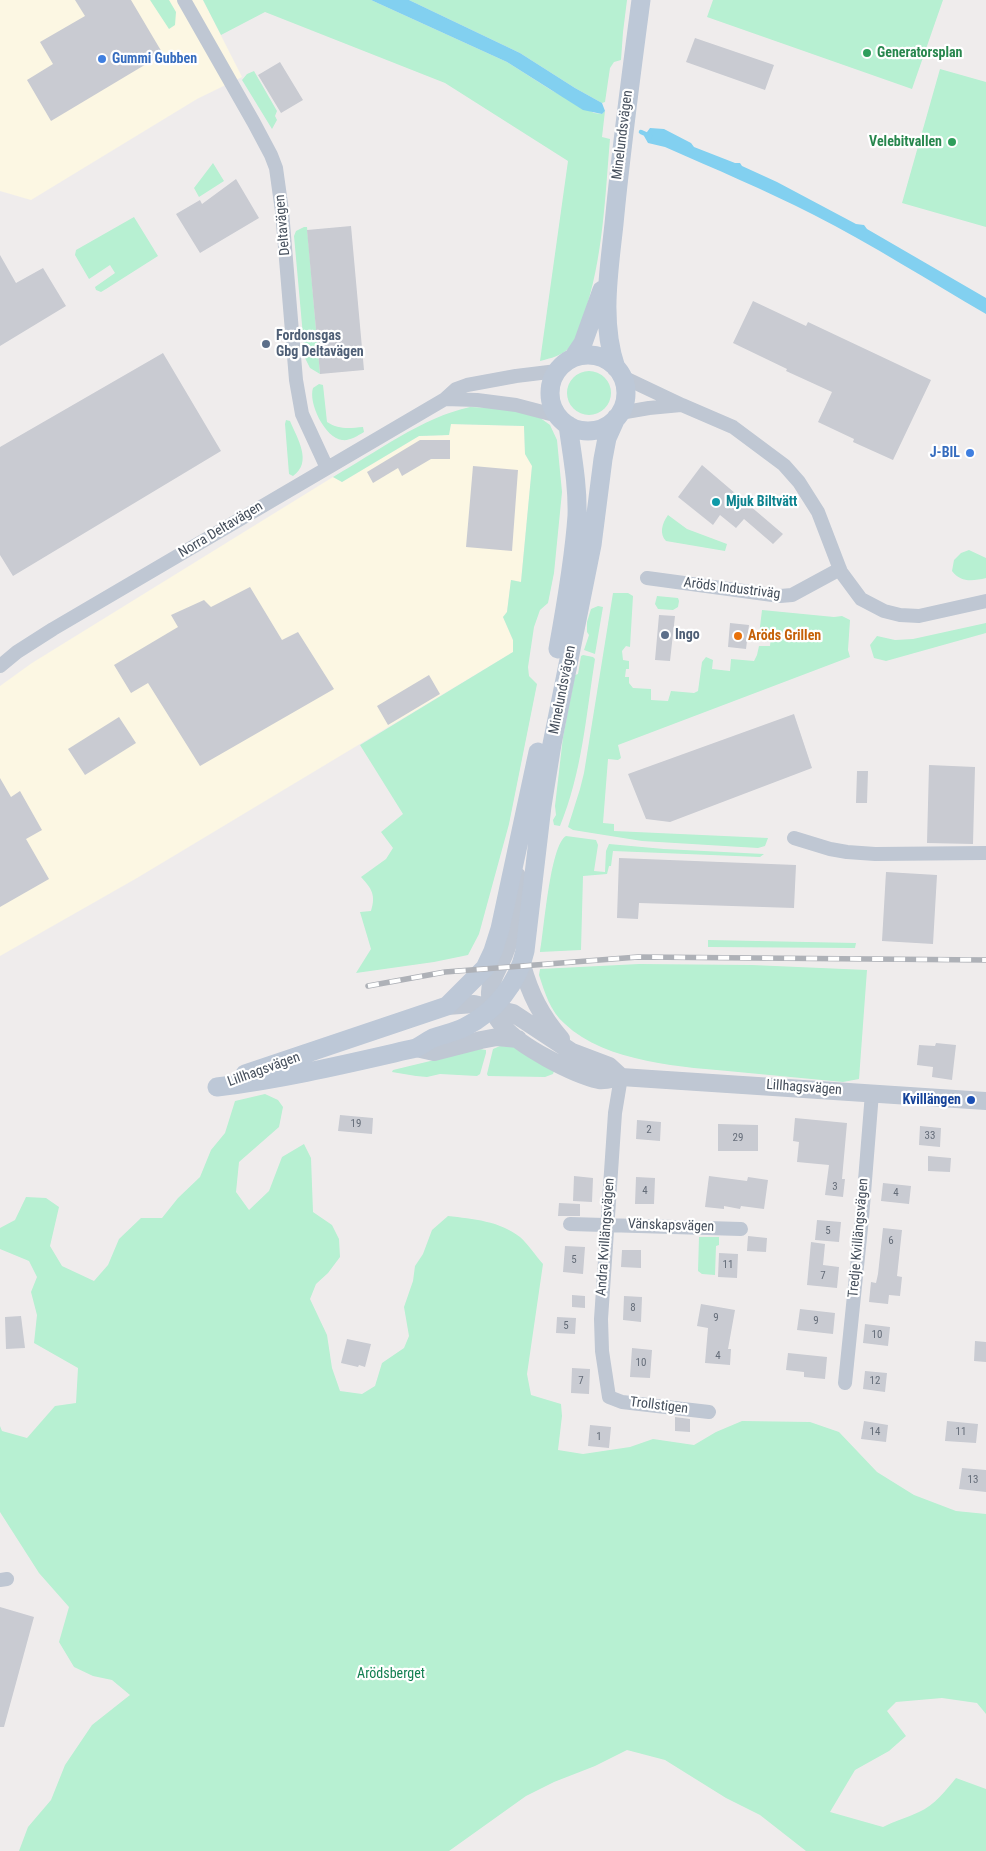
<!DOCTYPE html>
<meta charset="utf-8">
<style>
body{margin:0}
canvas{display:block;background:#efecec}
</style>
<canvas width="986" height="1851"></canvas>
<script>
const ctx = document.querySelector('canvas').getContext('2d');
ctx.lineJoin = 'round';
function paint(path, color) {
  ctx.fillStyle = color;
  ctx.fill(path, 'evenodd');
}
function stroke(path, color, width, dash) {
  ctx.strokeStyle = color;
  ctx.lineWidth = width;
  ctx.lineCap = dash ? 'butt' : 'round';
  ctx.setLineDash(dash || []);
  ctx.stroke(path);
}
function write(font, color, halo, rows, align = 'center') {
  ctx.font = font + ' "Roboto Condensed",sans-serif';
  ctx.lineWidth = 4.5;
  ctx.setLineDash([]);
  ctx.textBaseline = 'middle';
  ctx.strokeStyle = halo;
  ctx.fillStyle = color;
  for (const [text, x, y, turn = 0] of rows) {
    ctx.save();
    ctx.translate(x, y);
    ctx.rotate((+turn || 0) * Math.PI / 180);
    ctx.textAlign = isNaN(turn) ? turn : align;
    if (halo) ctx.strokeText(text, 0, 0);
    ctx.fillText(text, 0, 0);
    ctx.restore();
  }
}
paint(new Path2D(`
 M0 0H203L242 77 197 99 31 200 0 191Z
 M450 424 524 426 525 454 532 466 521 582 511 580 507 612 503 617 513 640V652L137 878 0 956V686L32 663 333 477 342 482 419 436 449 435Z`), '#fcf7e3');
paint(new Path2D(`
 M150 0H169L176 12 175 25 169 29Z
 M203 0H371L507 62 551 90 594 113 602 114 605 111 602 137 610 139C605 198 603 259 584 315 580 326 577 338 570 347 562 356 551 358 540 361L568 161 445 83 265 12 221 35Z
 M409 0H627L623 32 621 60 614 62 610 68 605 102 602 103 575 88 520 53Z
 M713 0H943L912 89 707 17Z
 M940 69 986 82V227L902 203Z
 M254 71 277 111 275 116 277 120 272 129 242 80 247 74Z
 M213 163 224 181 199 197 194 188Z
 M134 217 158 256 106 289 101 292 96 290 95 287 115 273 110 265 89 279 75 255 76 250Z
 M304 227H307L320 374 310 368 305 358 294 236 296 231Z
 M567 393a22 22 0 1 1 44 0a22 22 0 1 1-44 0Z
 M319 384 323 385 327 422C339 430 350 428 363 427L364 432C357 436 350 441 342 440 325 438 308 403 313 388Z
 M470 407 493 408 526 412 539 417 550 425 557 440 562 492 554 573 548 603 540 610 534 627 528 667 529 676 537 684 509 824 479 934 468 955 434 962 356 973 371 949 360 912 371 911C376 895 372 889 361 877L386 859 393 848 381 832 403 814 360 745 513 652V640L503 617 507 612 511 580 521 582 532 466 525 454 524 426 451 424 449 435 419 436 342 482 333 477C375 453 423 417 470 407Z
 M286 420 290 421C297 438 313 462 293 476L289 474 285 424Z
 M668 515 687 529 727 544 725 551 666 541C659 534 662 523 668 515Z
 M969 550 986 558V578C973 581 961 583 952 571L954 560 961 553Z
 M613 593H628L633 596 630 647 626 646 622 651 623 660 629 661V669H626L625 677H629V683L633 688 651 689V700L668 701 671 691 694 693 698 691 702 662 706 657 713 660 712 669 730 671 731 659 754 661 757 655 759 646H770L771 636 759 635 762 610 834 617 842 616 850 620 848 650 850 657 618 745 621 758 618 760 608 759 603 823 614 824V831L768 838 765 846 758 848 642 841 573 830 568 827 580 789 584 773Z
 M657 596 678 598 679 601 678 607 673 610 658 609 655 604Z
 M598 606 603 607 595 654 584 650 589 635 587 632V622L591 609Z
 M986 623V633L886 661 874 658 870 645 877 636 895 640 913 639Z
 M583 655 593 657 595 659C586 716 582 773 560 826L554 825 553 820 556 815 555 806 563 737 575 675 578 674 581 656Z
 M566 836 596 840 598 845 594 871 605 872 606 851 609 844 664 849 764 854 760 857 613 851 611 866H609L607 874 583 876 581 950 540 952C544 931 550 845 566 836Z
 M708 940 856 943 855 948 708 947Z
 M639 964 752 965 867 970 859 1079 843 1082C808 1079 773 1075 738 1072 684 1067 606 1063 565 1024 550 1011 545 993 539 975L540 969Z
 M500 1046 515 1047 536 1058 554 1071 553 1074 545 1077 488 1076 487 1074 493 1049Z
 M480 1049 486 1050V1053L480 1074 477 1076 440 1074 427 1077 416 1076 392 1072 393 1070Z
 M265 1094 278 1100 283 1107 279 1127 239 1162 236 1192 249 1210 269 1191 282 1157 304 1144 311 1158 313 1212 332 1225 339 1239 340 1257 328 1273 316 1284 310 1299 327 1335 332 1368 340 1391 362 1394 375 1386 382 1363 404 1348 409 1336 404 1307 413 1281 415 1266 423 1254 432 1230 448 1216C473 1219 500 1221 520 1237 528 1244 535 1255 543 1264L527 1374 531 1395 561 1404 562 1416 558 1450 583 1454 630 1447 653 1439 694 1445 716 1432 742 1421 810 1422 839 1432 877 1472 914 1495 956 1511 986 1514V1714L977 1703 942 1698 896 1702 887 1711 906 1736 889 1751 855 1770 830 1812 883 1827C894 1821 907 1818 919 1812 934 1806 946 1790 956 1778L986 1789V1851H806L760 1815 726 1798 665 1760 627 1750 595 1766 554 1782 526 1796 449 1851H19L28 1827 51 1800 65 1765 92 1725 130 1695 112 1680 93 1676 74 1667 59 1642 69 1607 39 1573 0 1512V1426L2 1431 27 1438 55 1406 76 1403 78 1368 34 1343 37 1315 31 1292 37 1277 29 1261 0 1249V1228L15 1220 26 1197 46 1198 59 1207 50 1246 62 1266 94 1281 108 1265 119 1239 141 1218H162L178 1198 200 1177 211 1150 225 1133 235 1101Z
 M699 1237H719V1245L716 1246 715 1275 702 1274 698 1271Z`), '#b7f0d2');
paint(new Path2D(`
 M371 0H409L520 53 575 88 602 103 605 111 602 114 583 110 507 62Z
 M650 128 664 129 691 143 694 147 735 163H740L742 166 777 182 856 224 864 225 867 229 986 298V314C929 281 873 245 814 215 765 190 715 169 665 147L648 143 644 136Z`), '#82d0f0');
stroke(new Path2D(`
 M641 132 650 136`), '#82d0f0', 4.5);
paint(new Path2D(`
 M75 0H131L163 54 51 121 27 80 53 64 40 42 85 16Z
 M695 38 774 65 765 90 686 62Z
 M280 62 303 100 281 113 258 75Z
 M236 179 259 218 200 253 176 214 200 200 202 204Z
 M351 226 364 370 320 374 307 230Z
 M0 255 16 283 43 268 66 306 0 346Z
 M753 301 806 326 808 322 931 380 893 460 853 442 854 439 818 422 832 392 786 371 787 369 733 343Z
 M163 353 221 451 13 576 0 555V447Z
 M420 440H450V459H431L402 476 398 468 373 483 367 472Z
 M702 465 783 534 773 544 744 519 736 528 720 515 713 525 678 497Z
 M473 466 518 470 512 551 466 547Z
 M250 587 282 640 298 632 334 689 200 766 148 683 131 693 114 665 178 627 171 615 204 600 211 607Z
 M659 615 675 616 670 661 655 660Z
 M730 623 749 625 746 649 728 647Z
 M429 675 440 694 388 725 377 706Z
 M794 714 812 768 670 822 646 819 628 774Z
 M119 717 136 743 85 775 68 749Z
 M929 765 975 767 973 844 927 843Z
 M857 771H868L867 803H856Z
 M0 778 11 797 20 791 42 830 26 839 49 879 0 907Z
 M619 858 796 865 794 908 639 903 638 919 617 918Z
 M886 872 937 875 933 944 882 941Z
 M936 1043 956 1045 952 1080 932 1077 933 1067 917 1065 919 1045 935 1046Z
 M340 1115 373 1118 372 1134 338 1131Z
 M795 1118 847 1123 842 1179H845L843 1197 825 1195 829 1165 797 1162 799 1142 793 1141Z
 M637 1120 661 1122 660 1141 636 1139Z
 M718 1124 758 1125V1151H718Z
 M920 1126 941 1128 940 1147 919 1145Z
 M928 1156 951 1158 950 1172 928 1171Z
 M574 1176 593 1178 592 1202 573 1201Z
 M709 1176 747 1181 748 1177 768 1180 764 1209 741 1206 740 1209 724 1206V1209L705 1207Z
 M636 1177 655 1178 654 1204H635Z
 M883 1183 911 1186 909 1204 881 1201Z
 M559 1203 580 1204V1216H558Z
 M817 1220 841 1222 839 1242 815 1240Z
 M883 1228 902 1230 897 1276 902 1277 900 1296 889 1295 888 1304 869 1302 871 1282 876 1283 878 1274Z
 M748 1236 767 1238 766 1252 747 1251Z
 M811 1242 825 1244 823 1265 839 1267 837 1288 807 1285Z
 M565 1246 585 1247 583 1274 563 1272Z
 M622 1250H641V1268L621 1267Z
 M719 1253 738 1254 737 1278 718 1277Z
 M572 1295 585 1296V1308L572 1307Z
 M624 1296 642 1297 641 1322 623 1320Z
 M701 1304 735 1310 728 1349H731L730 1365 705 1363 708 1328 697 1326Z
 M800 1309 835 1313 833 1334 797 1330Z
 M21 1316 25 1348 6 1349 5 1317Z
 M557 1317 576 1318 575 1334 556 1333Z
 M865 1324 890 1327 888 1346 863 1343Z
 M347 1339 371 1344 365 1367 359 1365 358 1367 341 1363Z
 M975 1341 986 1342V1362L974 1361Z
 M632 1348 652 1350 650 1378 630 1377Z
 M788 1353 827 1357 825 1379 804 1377V1372L786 1370Z
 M572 1368 590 1369 589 1394 571 1393Z
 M865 1371 887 1373 885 1392 863 1389Z
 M675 1417 690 1419V1432L675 1431Z
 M864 1421 888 1425 886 1442 861 1439Z
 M947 1421 978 1424 976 1443 945 1441Z
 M590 1425 611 1427 609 1448 588 1446Z
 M962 1468 986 1470V1492L959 1489Z
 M0 1607 34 1617 4 1727H0Z`), '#c9cbd2');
stroke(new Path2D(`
 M184 0 254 123 271 155 276 168 282 211 296 380 302 414 327 468
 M623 377 682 405 733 427 784 465 799 482 818 512 841 572 861 599 884 611 900 615 919 616 986 601
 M445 399 477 400 516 405 558 416
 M620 413 649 408 681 405
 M647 578 780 596 792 595 840 569
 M0 666 17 652 53 629 445 399 456 389 467 385 516 376 557 371
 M794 838 830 849 847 852 875 854 986 853
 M621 1077 615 1113 601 1319 602 1351 609 1397 622 1402 709 1412
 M570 1224 741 1229
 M845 1383 862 1218 872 1093
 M0 1580 7 1579`), '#bfc7d3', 14);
stroke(new Path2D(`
 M517 876C515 896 516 914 511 933 509 939 508 946 505 952 501 965 489 980 490 994 490 1005 496 1018 503 1026 519 1046 573 1074 599 1080 606 1081 614 1078 621 1077L986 1101
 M522 965C530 994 541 1016 561 1039
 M447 1006 474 1004 513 1013 572 1052 609 1066 621 1077
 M416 1048 434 1052 481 1040 497 1037 518 1039`), '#bfc7d3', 18);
stroke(new Path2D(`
 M550 393a38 38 0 1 1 76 0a38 38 0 1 1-76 0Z
 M573 358 583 343 602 290
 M616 368C600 322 609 271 614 224 621 149 631 75 641 0
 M558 649C566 605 574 560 577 516 578 485 572 455 568 425
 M245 1074 447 1006 485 968 493 951 500 929 538 752
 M217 1087C284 1079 350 1063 416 1048 422 1045 427 1041 433 1038 444 1034 455 1032 465 1027 495 1012 518 983 525 951L542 806 552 744 592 545 603 459 607 438 616 418`), '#bdc8d7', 19);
const rail = new Path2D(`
 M368 986 445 972 638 957 986 960`);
stroke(rail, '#aeb1b7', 5.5);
stroke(rail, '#fff', 4, [11]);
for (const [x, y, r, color] of [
 [867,53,5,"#2e9e5b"],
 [102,59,5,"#3f7fe0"],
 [952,142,5,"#2e9e5b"],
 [266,344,5,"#5c6f8a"],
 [970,453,5,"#3f7fe0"],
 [716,502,5,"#0f9aa8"],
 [665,635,5,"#5c6f8a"],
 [738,636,5,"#e8710a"],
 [971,1100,5,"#1a4fb4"]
]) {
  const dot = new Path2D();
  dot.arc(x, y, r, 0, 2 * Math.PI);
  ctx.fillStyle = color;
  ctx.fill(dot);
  stroke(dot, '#fff', 2);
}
write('11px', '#656d79', null, [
 ["19",356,1124],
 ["2",649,1130],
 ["33",930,1136],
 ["29",738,1138],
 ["3",835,1187],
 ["4",645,1191],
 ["4",896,1193],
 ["5",828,1231],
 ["6",891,1241],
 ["5",574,1260],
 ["11",728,1265],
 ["7",823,1276],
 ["8",633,1308],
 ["9",716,1318],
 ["9",816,1321],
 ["5",566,1326],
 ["10",877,1335],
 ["4",718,1356],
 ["10",641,1363],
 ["7",581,1381],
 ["12",875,1381],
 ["14",875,1432],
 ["11",961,1432],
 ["1",599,1437],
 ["13",973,1480]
]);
write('bold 14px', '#27864d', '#fff', [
 ["Generatorsplan",877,53],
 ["Velebitvallen",942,142,"right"]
], 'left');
write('bold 14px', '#366cbe', '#fff', [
 ["Gummi Gubben",112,59],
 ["J-BIL",960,453,"right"]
], 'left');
write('14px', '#444e5b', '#fff', [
 ["Minelundsvägen",623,135,-83],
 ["Deltavägen",283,225,-95],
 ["Norra Deltavägen",221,530,-31],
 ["Aröds Industriväg",732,589,7],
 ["Minelundsvägen",563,690,-79],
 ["Lillhagsvägen",264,1070,-20],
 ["Lillhagsvägen",804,1088,4],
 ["Vänskapsvägen",671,1226,2],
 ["Andra Kvillängsvägen",606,1237,-86],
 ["Tredje Kvillängsvägen",859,1238,-85],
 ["Trollstigen",659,1406,7]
]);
write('bold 14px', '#4e5e75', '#fff', [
 ["Fordonsgas",276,336],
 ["Gbg Deltavägen",276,352],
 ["Ingo",675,635]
], 'left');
write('bold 14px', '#0d838f', '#fff', [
 ["Mjuk Biltvätt",726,502]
], 'left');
write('bold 14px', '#c56008', '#fff', [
 ["Aröds Grillen",748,636]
], 'left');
write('bold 14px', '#164399', '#fff', [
 ["Kvillängen",961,1100]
], 'right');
write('14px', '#127f51', '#fff', [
 ["Arödsberget",391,1674]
]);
</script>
